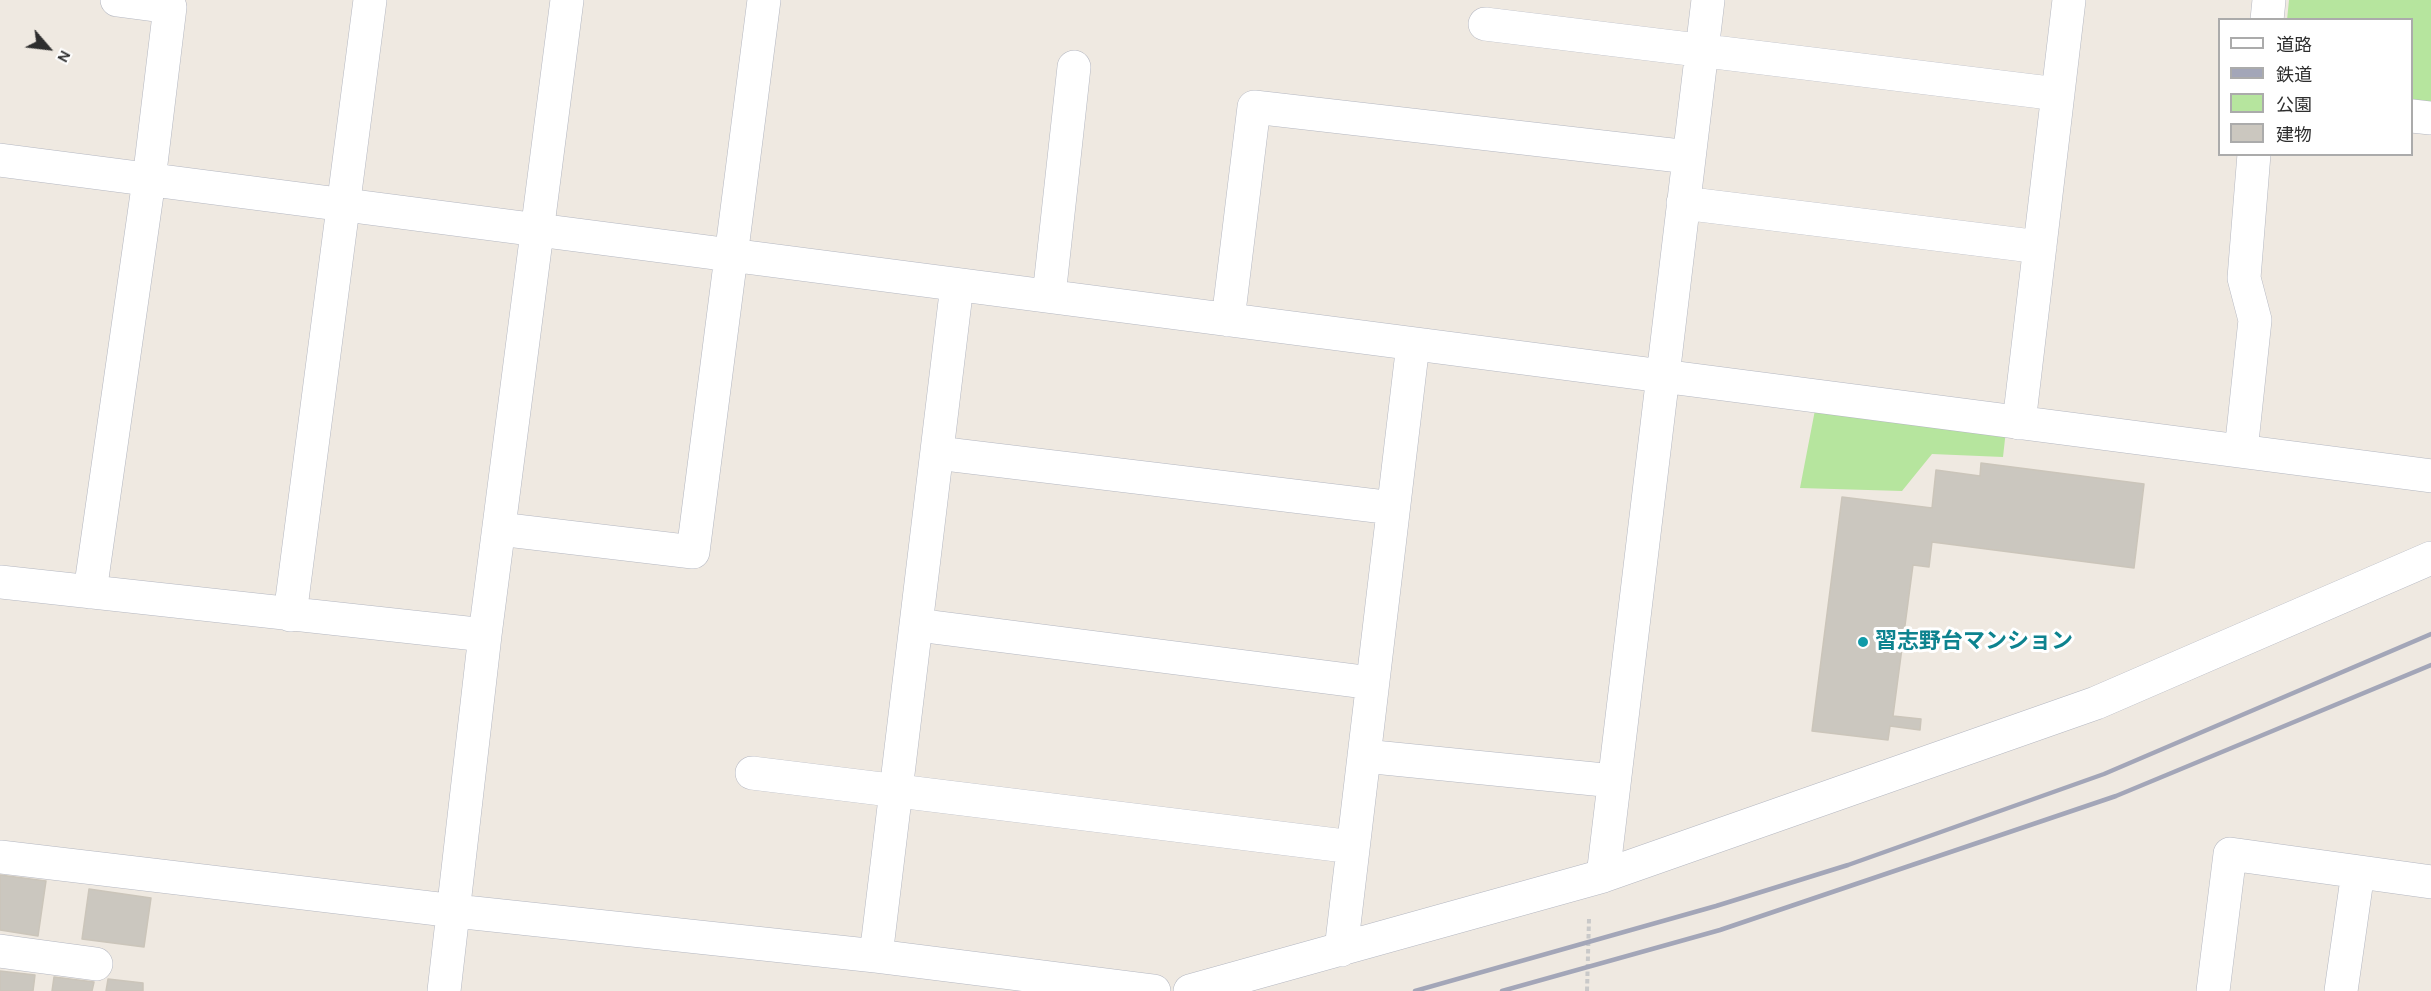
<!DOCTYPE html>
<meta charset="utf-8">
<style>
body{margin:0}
#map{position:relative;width:2431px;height:991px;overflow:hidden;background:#efe9e1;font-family:Karla,"Noto Sans JP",sans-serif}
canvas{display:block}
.legend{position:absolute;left:2218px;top:18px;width:195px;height:138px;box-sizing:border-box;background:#fff;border:2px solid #ababab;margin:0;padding:8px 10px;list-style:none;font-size:18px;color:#2e2e2e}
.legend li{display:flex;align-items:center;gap:12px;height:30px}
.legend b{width:30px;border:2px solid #ababab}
.north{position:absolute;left:18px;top:18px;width:60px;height:60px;-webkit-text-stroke:4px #fff;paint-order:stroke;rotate:118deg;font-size:16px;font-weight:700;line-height:24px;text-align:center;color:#2e2e2e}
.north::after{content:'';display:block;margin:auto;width:21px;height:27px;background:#2e2e2e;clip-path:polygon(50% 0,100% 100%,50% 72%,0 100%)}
</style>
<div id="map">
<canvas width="2431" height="991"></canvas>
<ul class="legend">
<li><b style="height:8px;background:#fff"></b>道路</li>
<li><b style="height:8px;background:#a3a6b8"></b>鉄道</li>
<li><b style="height:16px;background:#b6e59e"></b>公園</li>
<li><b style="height:16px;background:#cbc7bf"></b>建物</li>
</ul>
<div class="north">N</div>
</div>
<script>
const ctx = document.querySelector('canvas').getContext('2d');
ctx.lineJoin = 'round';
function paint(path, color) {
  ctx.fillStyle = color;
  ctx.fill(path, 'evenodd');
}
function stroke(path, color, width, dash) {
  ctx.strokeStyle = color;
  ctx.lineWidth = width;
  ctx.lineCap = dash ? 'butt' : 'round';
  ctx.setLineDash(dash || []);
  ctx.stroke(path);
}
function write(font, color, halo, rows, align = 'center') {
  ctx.font = font + ' Karla,"Noto Sans JP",sans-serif';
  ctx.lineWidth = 6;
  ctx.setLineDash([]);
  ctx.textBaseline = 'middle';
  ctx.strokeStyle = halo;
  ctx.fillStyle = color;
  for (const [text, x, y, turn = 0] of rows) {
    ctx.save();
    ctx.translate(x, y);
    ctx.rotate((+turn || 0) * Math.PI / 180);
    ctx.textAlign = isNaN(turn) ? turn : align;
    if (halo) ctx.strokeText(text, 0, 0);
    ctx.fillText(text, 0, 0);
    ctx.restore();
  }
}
paint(new Path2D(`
 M2289 0H2431V110L2412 107V20H2287Z
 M1815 410 2006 430 2003 457 1932 454 1902 491 1800 488Z`), '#b6e59e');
const building = new Path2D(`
 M1981 463 2144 484 2134 568 1932 542 1929 567 1913 565 1893 716 1921 719 1920 730 1890 726 1888 740 1812 731 1842 497 1932 508 1936 470 1980 476Z
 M0 875 46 881 38 936 0 930Z
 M89 889 151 898 144 947 82 939Z
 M0 971 35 975 33 991H0Z
 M54 977 94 982 92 991H52Z
 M108 979 143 983V991H106Z`);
paint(building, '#cbc7bf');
stroke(building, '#cbc5ba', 1.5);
const minor = new Path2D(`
 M2267 20 2269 0
 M1485 24 2058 94
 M2412 116 2431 118
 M0 160 2431 476
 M1683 203 2040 247
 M1049 296 1074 67
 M1228 320 1254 107 1689 157
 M2019 423 2069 0
 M2241 451 2255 320 2244 278 2254 154
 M937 453 1393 508
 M499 529 693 552 764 0
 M0 582 485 635
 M90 592 149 180 170 7 117 0
 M290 615 370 0
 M917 625 1372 683
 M1364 756 1614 781
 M752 773 1353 847
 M0 857 455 911 876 956 1154 991
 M1603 876 1708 0
 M1341 950 1413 344
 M0 951 96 964
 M876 956 957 285
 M444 991 485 635 567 0
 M1190 991 1603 876 2096 703 2431 558
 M2213 991 2230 854 2431 882
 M2341 991 2358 872`);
stroke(minor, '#b4b7c1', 34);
stroke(new Path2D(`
 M1587 991 1589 919`), '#c9c9c9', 4, [4.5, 3]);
stroke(minor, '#fff', 33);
stroke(new Path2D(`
 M1415 991 1716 906 1848 865 2104 774 2431 634
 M1502 991 1720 930 2116 796 2431 665`), '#a3a6b8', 4.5);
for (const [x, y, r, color] of [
 [1863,642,6,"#0f9aa8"]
]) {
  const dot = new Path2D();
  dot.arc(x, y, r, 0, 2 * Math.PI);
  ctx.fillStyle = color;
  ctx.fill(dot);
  stroke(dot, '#fff', 2);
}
write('bold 22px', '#0d838f', '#fff', [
 ["習志野台マンション",1875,642]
], 'left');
</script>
